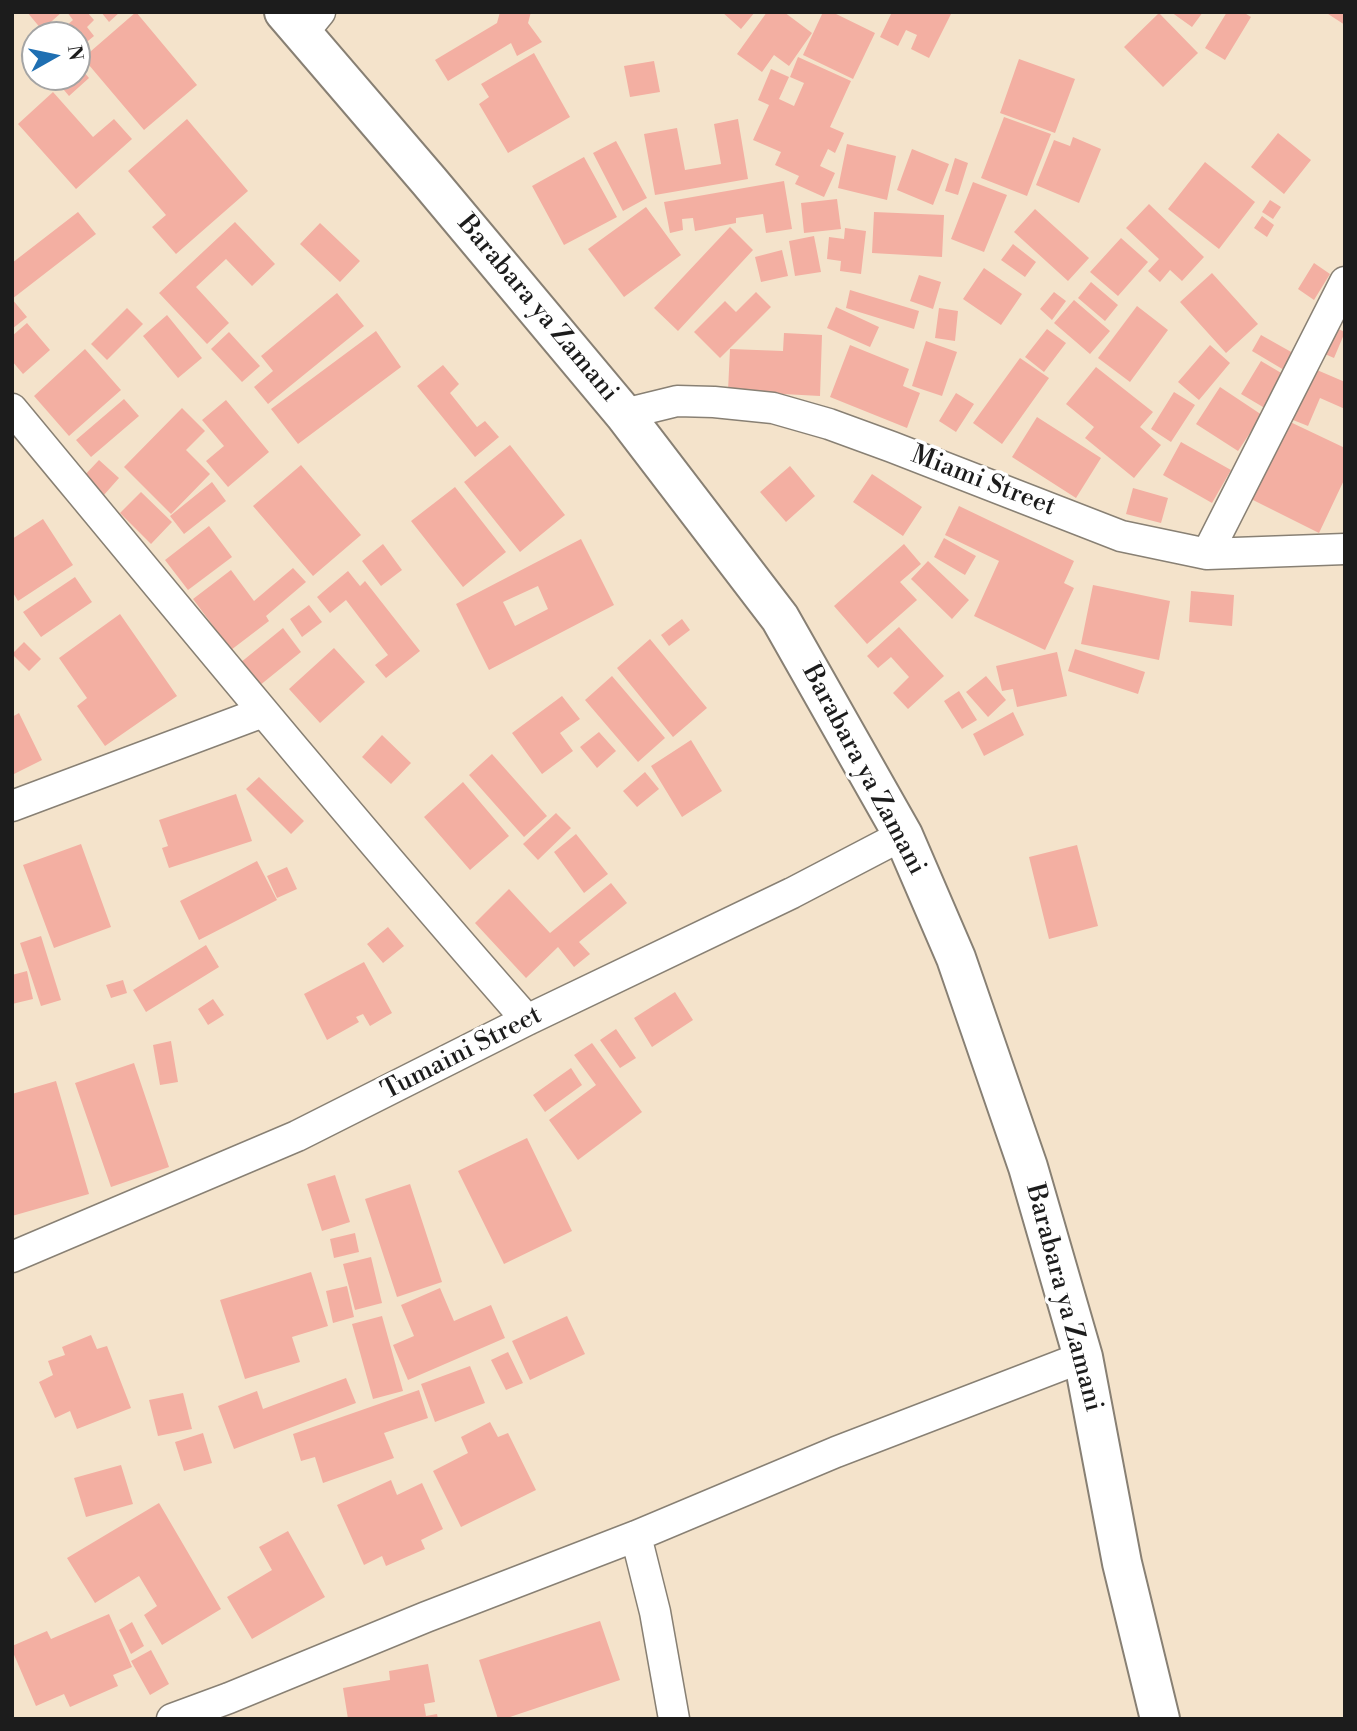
<!DOCTYPE html>
<style>
body{margin:0}
#map{position:relative;width:1357px;height:1731px;overflow:hidden;background:#f4e3cb;font-family:"Libre Bodoni",serif}
canvas{display:block}
.frame{position:absolute;inset:0;border:14px solid #1c1c1c;pointer-events:none}
.north{position:absolute;left:21px;top:21px;width:70px;height:70px;box-sizing:border-box;background:#fff;border:2px solid #a4a4a4;border-radius:50%;rotate:81deg;font-size:19px;font-weight:700;line-height:28px;text-align:center;color:#1c1c1c}
.north::after{content:'';display:block;margin:auto;width:24px;height:32px;background:#1f6fb2;clip-path:polygon(50% 0,100% 100%,50% 72%,0 100%)}
</style>
<div id="map">
<canvas width="1357" height="1731"></canvas>
<div class="frame"></div>
<div class="north">N</div>
</div>
<script>
const ctx = document.querySelector('canvas').getContext('2d');
ctx.lineJoin = 'round';
function paint(path, color) {
  ctx.fillStyle = color;
  ctx.fill(path, 'evenodd');
}
function stroke(path, color, width, dash) {
  ctx.strokeStyle = color;
  ctx.lineWidth = width;
  ctx.lineCap = dash ? 'butt' : 'round';
  ctx.setLineDash(dash || []);
  ctx.stroke(path);
}
function write(font, color, halo, rows, align = 'center') {
  ctx.font = font + ' "Libre Bodoni",serif';
  ctx.lineWidth = 7;
  ctx.setLineDash([]);
  ctx.textBaseline = 'middle';
  ctx.strokeStyle = halo;
  ctx.fillStyle = color;
  for (const [text, x, y, turn = 0] of rows) {
    ctx.save();
    ctx.translate(x, y);
    ctx.rotate((+turn || 0) * Math.PI / 180);
    ctx.textAlign = isNaN(turn) ? turn : align;
    if (halo) ctx.strokeText(text, 0, 0);
    ctx.fillText(text, 0, 0);
    ctx.restore();
  }
}
paint(new Path2D(`
 M27 12H62L42 30Z
 M67 12H87L94 20 87 27 94 36 77 50V35H62L59 32 73 20Z
 M101 12H120L109 22Z
 M136 12 197 85 144 130 83 58Z
 M500 12H531L528 23 542 42 517 56 511 43 448 81 435 60 497 23Z
 M722 12H755L741 29Z
 M767 12H784L812 33 789 66 774 55 762 72 737 54Z
 M823 12H832L875 33 853 79 803 55Z
 M892 12H952L929 58 911 49 917 35 906 30 898 46 880 37Z
 M1171 12H1203L1192 27Z
 M1227 12H1243L1251 17 1225 60 1205 48Z
 M1325 12H1345V25Z
 M1159 13 1198 53 1163 87 1124 47Z
 M534 53 570 117 508 153 479 104 489 97 481 84Z
 M798 57 851 81 830 127 844 133 835 153 828 149 820 166 835 173 824 197 795 184 799 176 775 165 781 152 753 140 769 105 758 100 771 69 789 77 779 99 794 106 804 83 790 77Z
 M1019 59 1075 79 1055 133 1000 113Z
 M654 61 660 92 630 97 624 66Z
 M77 64 89 78 69 96 53 77H77Z
 M53 92 93 137 114 119 132 139 76 189 18 124Z
 M1004 117 1051 134 1027 196 981 178Z
 M187 119 248 191 176 254 152 227 166 215 128 171Z
 M738 119 748 179 655 195 644 134 677 128 685 170 721 164 714 124Z
 M1278 133 1311 160 1284 194 1251 167Z
 M1073 137 1101 149 1079 203 1036 185 1054 140 1070 146Z
 M616 141 647 198 623 211 593 153Z
 M847 144 896 156 887 200 838 188Z
 M912 149 949 164 933 205 897 190Z
 M584 157 617 217 564 245 532 186Z
 M955 158 968 163 958 195 945 191Z
 M1205 162 1255 202 1219 249 1168 209Z
 M784 181 792 229 766 233 763 214 736 218V223L695 231 693 218 682 219 683 230 670 233 664 202Z
 M973 182 1007 195 984 252 951 239Z
 M837 199 841 229 804 233 801 203Z
 M1270 200 1281 207 1273 219 1262 212Z
 M1149 204 1204 257 1182 281 1170 270 1160 282 1148 271 1159 259 1126 228Z
 M646 207 681 255 624 297 588 249Z
 M1035 209 1089 258 1068 281 1014 232Z
 M78 212 96 234 12 299V263Z
 M874 212 944 215 942 257 872 253Z
 M1262 216 1274 225 1267 237 1254 228Z
 M235 222 275 264 252 286 226 259 196 287 229 323 207 344 159 293Z
 M320 223 360 261 340 282 300 244Z
 M730 227 753 250 678 331 654 308Z
 M845 228 866 231 861 274 840 271 841 261 827 259 829 237 844 239Z
 M814 236 821 272 795 276 789 241Z
 M1121 238 1148 262 1118 296 1090 272Z
 M1013 244 1036 262 1025 277 1001 260Z
 M782 250 788 276 761 282 755 257Z
 M1314 263 1330 274 1314 300 1298 289Z
 M984 268 1022 294 1001 325 963 299Z
 M1212 273 1258 324 1226 353 1180 302Z
 M919 275 941 282 933 309 910 301Z
 M1091 282 1118 305 1105 321 1078 298Z
 M850 290 919 311 914 329 846 308Z
 M756 292 771 307 720 358 694 332 725 301 736 312Z
 M1054 292 1066 301 1052 320 1040 309Z
 M337 293 364 326 268 404 254 387 273 371 261 356Z
 M12 299 27 317 12 329Z
 M1074 300 1110 331 1090 354 1054 323Z
 M1137 306 1168 330 1130 382 1098 358Z
 M836 307 879 327 870 347 827 328Z
 M127 308 143 324 107 360 91 344Z
 M939 308 958 311 955 341 935 338Z
 M167 315 202 358 178 378 143 336Z
 M27 323 50 350 23 374 12 361V336Z
 M1329 325 1345 332 1334 358 1318 351Z
 M1047 329 1066 343 1044 372 1025 357Z
 M376 331 401 367 298 444 271 409Z
 M229 332 260 366 242 382 211 349Z
 M784 333 822 335 820 396 728 391 730 349 783 351Z
 M1261 335 1293 353 1284 370 1252 351Z
 M926 341 957 352 942 396 912 386Z
 M850 345 909 369 903 386 920 393 907 428 830 397Z
 M1210 345 1230 363 1199 400 1178 382Z
 M85 349 121 390 69 436 34 396Z
 M1020 358 1049 378 1002 444 973 423Z
 M1261 361 1288 377 1268 410 1241 394Z
 M443 365 459 384 450 393 477 427 485 421 499 437 475 457 417 386Z
 M1096 367 1153 412 1140 427 1161 445 1134 478 1085 438 1094 427 1066 404Z
 M1310 367 1345 382V409L1320 398 1308 426 1288 418Z
 M1220 387 1262 415 1238 451 1196 424Z
 M1174 392 1195 405 1171 442 1151 429Z
 M956 393 974 404 956 432 939 421Z
 M124 399 139 416 91 457 76 440Z
 M226 400 269 452 228 487 206 461 224 446 202 420Z
 M182 408 205 431 186 450 210 474 171 514 124 467Z
 M1037 417 1101 458 1076 498 1012 457Z
 M1286 420 1345 448V478L1319 533 1249 498Z
 M1181 442 1231 470 1212 503 1163 475Z
 M510 445 565 515 520 552 464 482Z
 M99 460 119 478 103 496 83 477Z
 M301 465 361 535 313 576 253 506Z
 M790 466 815 496 786 522 760 492Z
 M872 474 922 507 903 536 853 502Z
 M212 482 226 501 184 534 170 516Z
 M455 487 506 552 463 587 411 521Z
 M1133 488 1168 498 1161 523 1126 514Z
 M141 492 172 522 151 544 120 513Z
 M959 506 1074 561 1064 583 1074 588 1045 650 974 616 999 561 945 535Z
 M43 519 73 565 18 601 12 591V539Z
 M209 526 232 557 188 590 165 560Z
 M944 538 976 556 965 575 934 557Z
 M581 539 614 605 489 670 456 604ZM538 586 548 609 515 626 503 602Z
 M383 544 402 570 381 586 362 561Z
 M904 544 921 564 900 582 917 600 867 644 834 606Z
 M928 561 969 600 952 619 911 579Z
 M293 568 306 582 266 616 269 621 231 650 193 599 231 570 254 601Z
 M348 571 360 586 365 581 420 651 386 678 375 665 388 655 346 600 330 613 317 597Z
 M75 577 92 602 41 637 23 612Z
 M1093 585 1170 601 1159 660 1081 644Z
 M1191 591 1234 595 1232 626 1189 622Z
 M309 605 322 622 302 637 290 619Z
 M120 614 177 696 105 746 77 706 87 698 59 658Z
 M682 619 690 630 669 646 661 635Z
 M899 627 944 676 908 709 893 693 909 677 891 657 878 668 867 656Z
 M283 628 301 652 259 686 240 663Z
 M650 639 707 708 673 737 617 668Z
 M24 642 41 659 29 671 12 654Z
 M334 648 365 682 320 723 289 689Z
 M1075 649 1145 672 1138 694 1068 671Z
 M1057 652 1067 696 1017 707 1013 689 1002 691 996 666Z
 M612 676 665 738 638 762 585 700Z
 M986 676 1006 700 988 717 966 692Z
 M959 691 977 720 962 729 944 701Z
 M562 696 580 719 560 733 573 751 542 774 512 733Z
 M1013 712 1024 735 984 756 973 734Z
 M19 713 42 760 12 775V717Z
 M599 732 616 751 597 768 580 747Z
 M382 735 411 763 391 784 362 757Z
 M691 740 722 791 682 817 651 766Z
 M492 754 547 816 524 837 469 775Z
 M645 772 659 789 637 807 623 791Z
 M259 777 304 821 291 834 246 789Z
 M463 782 509 836 470 870 424 817Z
 M236 794 252 841 169 868 162 848 168 846 159 820Z
 M556 813 571 828 538 860 523 844Z
 M576 834 608 874 584 893 554 852Z
 M81 844 111 927 54 948 23 865Z
 M1077 845 1098 926 1049 939 1029 857Z
 M257 861 277 900 199 940 180 901Z
 M287 867 297 889 277 898 267 876Z
 M611 883 627 903 579 942 590 954 574 967 558 947 526 978 475 923 509 889 550 933Z
 M388 927 404 946 383 963 367 944Z
 M41 936 61 1000 41 1006 20 943Z
 M206 945 219 967 146 1012 133 990Z
 M364 962 392 1013 370 1026 363 1014 356 1017 359 1022 327 1040 304 994Z
 M27 971 33 999 12 1004V975Z
 M123 980 127 993 111 998 106 985Z
 M675 992 693 1020 652 1047 634 1018Z
 M213 999 224 1015 208 1025 198 1009Z
 M616 1029 636 1058 620 1068 600 1040Z
 M171 1041 178 1082 160 1085 153 1045Z
 M592 1043 642 1112 578 1160 549 1120 596 1085 574 1055Z
 M134 1063 169 1167 111 1187 75 1083Z
 M571 1068 582 1085 545 1112 533 1095Z
 M56 1081 89 1194 12 1216V1094Z
 M527 1138 572 1231 504 1264 458 1171Z
 M335 1175 350 1222 322 1231 307 1184Z
 M410 1184 442 1282 397 1297 365 1199Z
 M355 1233 359 1252 334 1258 330 1239Z
 M371 1257 382 1303 355 1310 343 1264Z
 M311 1272 328 1326 292 1337 300 1362 245 1379 220 1300Z
 M347 1286 354 1317 333 1323 326 1291Z
 M440 1288 454 1321 491 1305 505 1338 408 1380 393 1345 414 1336 401 1305Z
 M382 1316 403 1391 373 1399 352 1324Z
 M567 1316 585 1354 530 1380 512 1341Z
 M91 1335 97 1349 107 1346 131 1408 77 1429 70 1411 55 1418 39 1382 53 1375 48 1361 65 1355 62 1347Z
 M508 1352 523 1383 506 1390 491 1360Z
 M470 1366 485 1403 435 1422 421 1384Z
 M346 1378 356 1403 234 1449 218 1406 257 1391 263 1409Z
 M419 1390 428 1418 384 1433 394 1458 323 1483 315 1457 301 1461 293 1434Z
 M183 1393 192 1429 158 1436 149 1400Z
 M490 1422 498 1437 508 1433 536 1490 461 1527 433 1471 468 1453 461 1437Z
 M203 1433 212 1463 184 1471 175 1442Z
 M121 1465 133 1504 86 1517 74 1478Z
 M391 1480 397 1495 422 1483 443 1529 421 1540 425 1549 386 1566 382 1556 364 1565 337 1505Z
 M159 1503 221 1609 162 1645 144 1615 157 1606 139 1576 95 1603 67 1558Z
 M288 1531 325 1597 252 1639 227 1597 272 1570 259 1547Z
 M109 1614 132 1667 113 1675 118 1686 70 1707 64 1694 36 1706 12 1650V1646L47 1631 51 1639Z
 M600 1621 620 1680 504 1719H498L479 1660Z
 M132 1622 144 1646 131 1654 119 1630Z
 M151 1650 169 1684 150 1695 131 1661Z
 M428 1664 435 1702 424 1704 426 1716 437 1714 438 1719H348L343 1688 390 1680 389 1671Z`), '#f3afa2');
const street = new Path2D(`
 M302 34 320 12
 M12 409C182 614 351 820 527 1020
 M624 414 677 401 714 402 773 408 829 424 892 447 1121 536 1207 554 1345 549
 M1207 554 1345 282
 M12 806 263 712
 M12 1257 297 1136 527 1020 792 893 903 835
 M636 1536 655 1612 674 1719
 M172 1719 229 1698 426 1617 636 1536 836 1452 1083 1357`);
const secondary = new Path2D(`
 M284 12 429 181 624 414 780 618 903 835 956 958 1028 1167 1083 1357 1122 1563 1160 1719`);
stroke(street, '#888074', 33);
stroke(secondary, '#888074', 42);
stroke(street, '#fff', 30);
stroke(secondary, '#fff', 38);
write('26px', '#1c1c1c', '#fff', [
 ["Barabara ya Zamani",537,309,50],
 ["Miami Street",983,482,21],
 ["Barabara ya Zamani",863,770,62],
 ["Tumaini Street",462,1054,-27],
 ["Barabara ya Zamani",1063,1298,75]
]);
</script>
